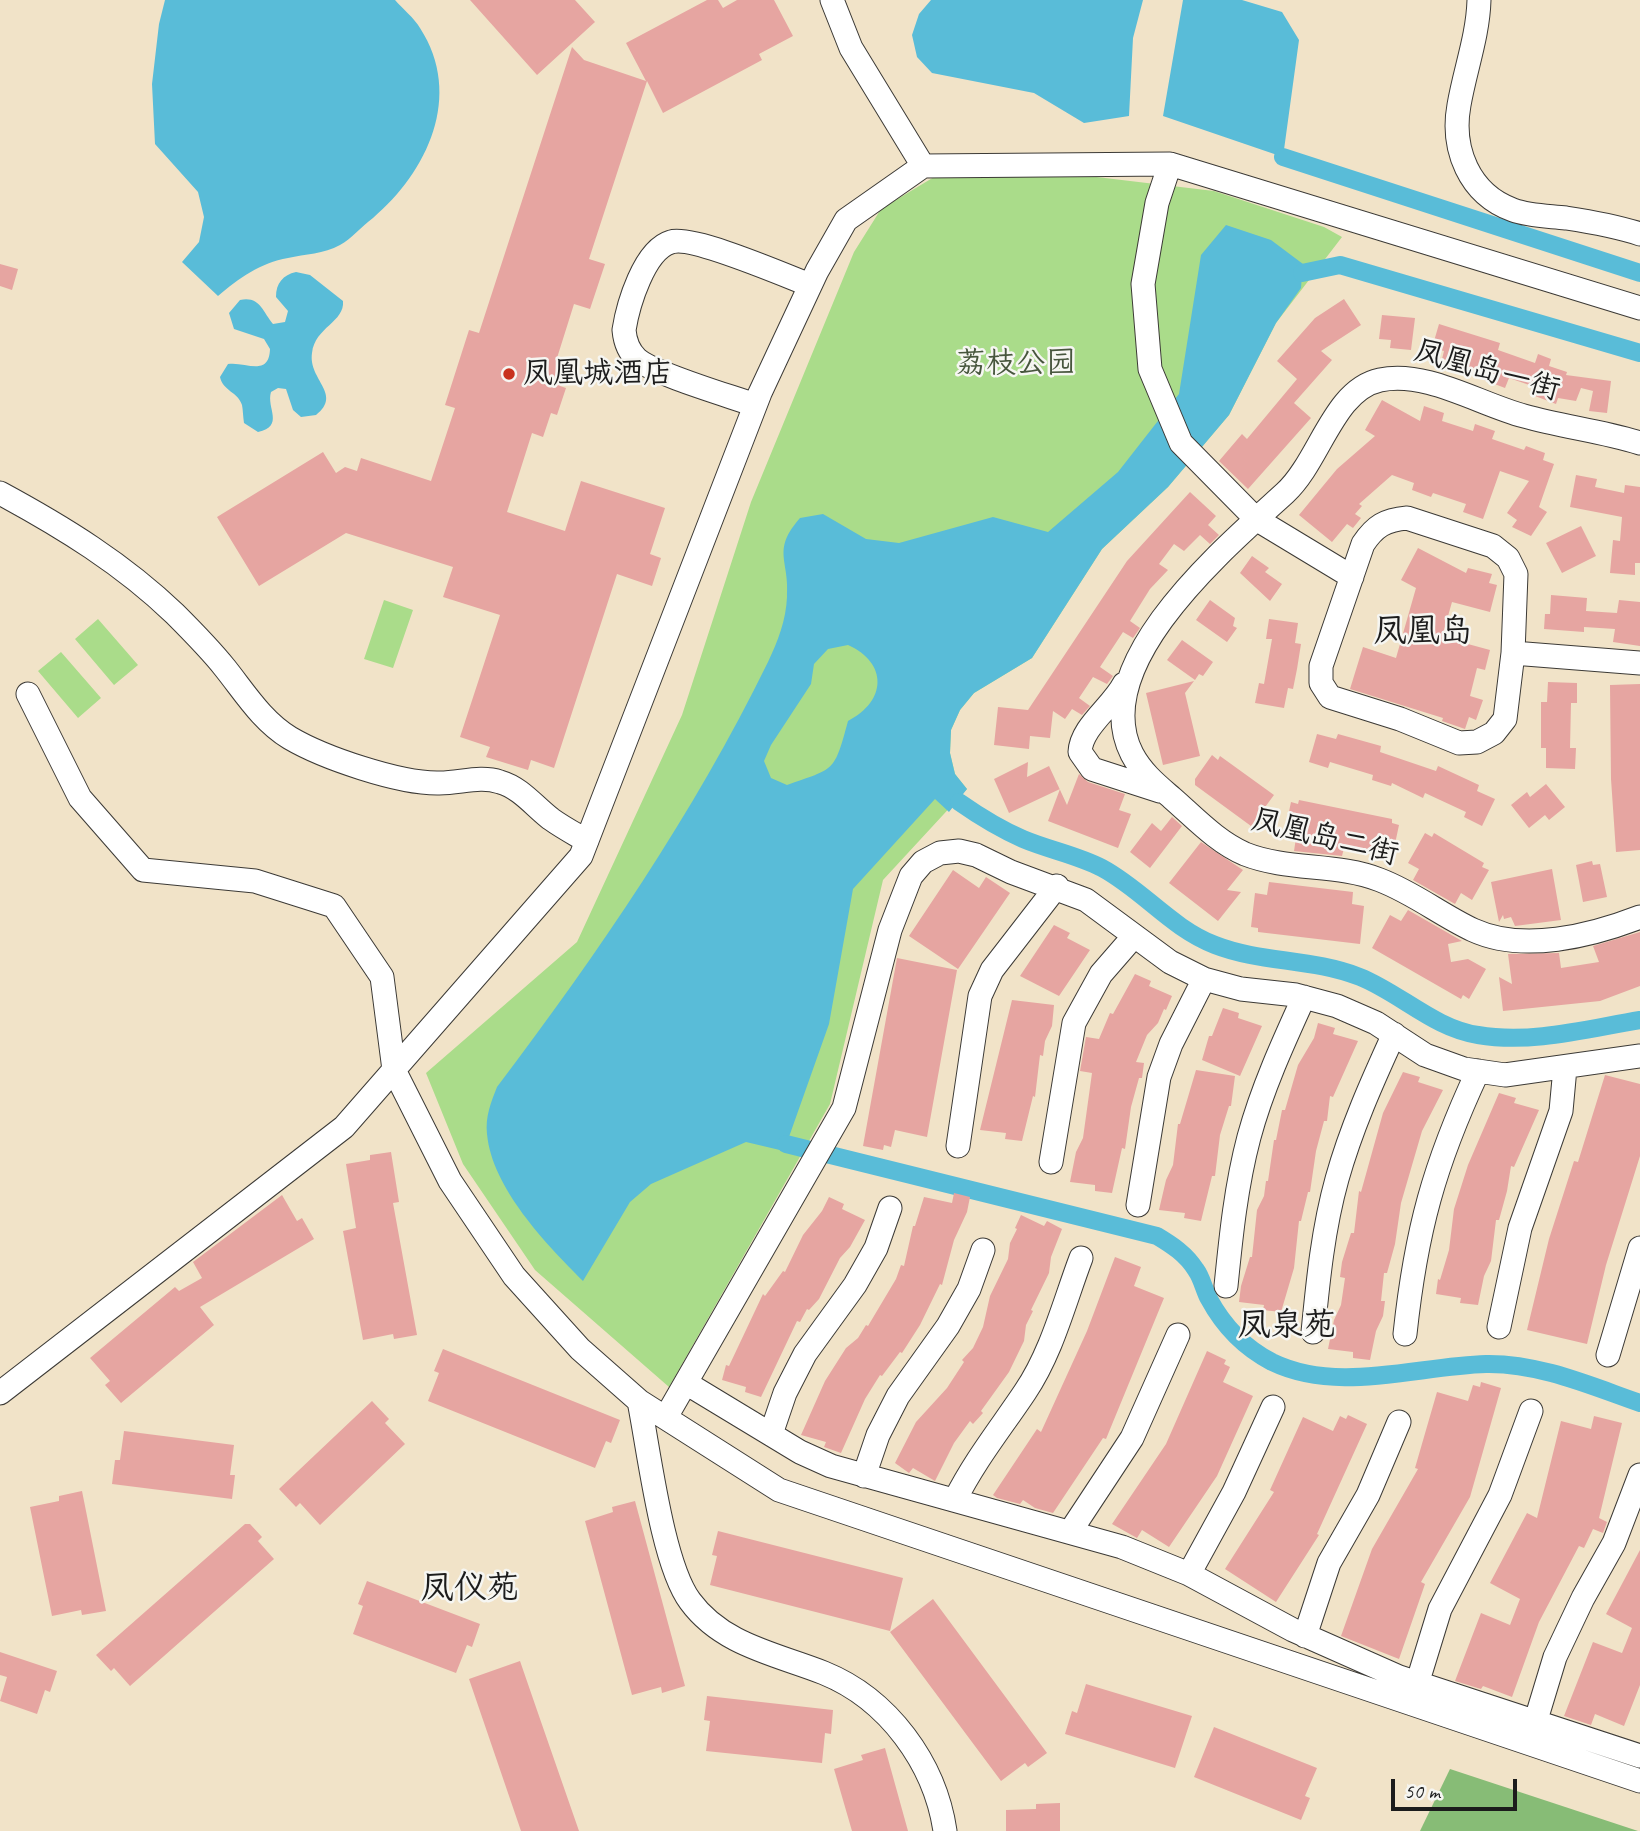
<!DOCTYPE html>
<meta charset="utf-8">
<style>
body{margin:0}
#map{position:relative;width:1640px;height:1831px;overflow:hidden;background:#f1e3c8;font-family:Caveat,sans-serif}
canvas{display:block}
.scale{position:absolute;left:1391px;top:1779px;width:126px;height:32px;box-sizing:border-box;border:4px solid #1c1c1c;border-top:0;padding-left:9px;font-size:21px;line-height:24px;white-space:nowrap;color:#1c1c1c;-webkit-text-stroke:5px #f6f6f2;paint-order:stroke}
</style>
<div id="map">
<canvas width="1640" height="1831"></canvas>
<div class="scale">50 m</div>
</div>
<script>
const ctx = document.querySelector('canvas').getContext('2d');
ctx.lineJoin = 'round';
function paint(path, color) {
  ctx.fillStyle = color;
  ctx.fill(path, 'evenodd');
}
function stroke(path, color, width, dash) {
  ctx.strokeStyle = color;
  ctx.lineWidth = width;
  ctx.lineCap = dash ? 'butt' : 'round';
  ctx.setLineDash(dash || []);
  ctx.stroke(path);
}
function write(font, color, halo, rows, align = 'center') {
  ctx.font = font + ' Caveat,"LXGW WenKai TC",sans-serif';
  ctx.lineWidth = 5;
  ctx.setLineDash([]);
  ctx.textBaseline = 'middle';
  ctx.strokeStyle = halo;
  ctx.fillStyle = color;
  for (const [text, x, y, turn = 0] of rows) {
    ctx.save();
    ctx.translate(x, y);
    ctx.rotate((+turn || 0) * Math.PI / 180);
    ctx.textAlign = isNaN(turn) ? turn : align;
    if (halo) ctx.strokeText(text, 0, 0);
    ctx.fillText(text, 0, 0);
    ctx.restore();
  }
}
paint(new Path2D(`
 M949 168 1063 173 1214 191 1324 227 1342 237 1276 323 1229 415 1168 487 1102 549 1032 658 974 693 960 710 951 730 950 753 955 774 967 789 883 880 830 1104 669 1387 535 1270 463 1164 426 1073 577 942 682 715 751 502 854 252 881 209Z
 M384 600 413 610 393 668 364 659Z
 M98 619 138 665 114 685 75 639Z
 M61 652 101 698 78 718 38 671Z`), '#aadc8a');
paint(new Path2D(`
 M1450 1769 1638 1831H1420Z`), '#87bc76');
paint(new Path2D(`
 M165 0H395C403 9 414 18 420 28 464 96 427 172 373 218 362 226 351 239 340 245 324 254 305 254 288 258 260 263 239 278 218 296L182 262 199 242 204 217 198 192 155 144 152 84 159 24Z
 M931 0H1143L1133 38 1129 116 1084 123 1034 93 932 73 917 57 912 35 919 14Z
 M1183 0H1242L1282 12 1299 40 1283 157 1163 116Z
 M1226 225 1271 240 1303 264 1301 288 1276 323 1229 415 1168 487 1102 549 1032 658 974 693 960 710 951 730 950 753 955 774 967 789 949 812 935 799 853 889 829 1024 784 1151 746 1142 651 1184 630 1202 583 1281C546 1244 492 1188 487 1134 485 1117 491 1102 497 1087 599 952 693 815 768 662 778 641 786 620 787 597 790 560 771 551 800 518L823 514 866 539 899 543 993 517 1048 532 1118 472 1179 394 1201 255ZM848 645C888 663 887 701 848 721 834 773 835 768 787 785L771 778 764 761 771 745 811 684 814 664 828 649Z
 M296 272 310 275 343 301C345 322 315 327 312 353 308 380 343 394 316 415L301 417 293 410 286 389 278 388 271 392C266 408 285 426 258 432L244 423C243 417 243 410 242 405 238 392 223 391 220 377L228 364C245 361 269 378 270 349L264 339 234 329 229 313 240 300C260 296 262 311 273 324L285 322 288 311 276 297C276 283 283 275 296 272Z`), '#59bcd8');
stroke(new Path2D(`
 M1283 157 1640 273
 M1302 273 1340 265 1640 353
 M959 802C979 816 1000 829 1023 839 1049 850 1077 855 1102 868 1143 890 1171 928 1215 945 1261 963 1312 958 1360 977 1400 993 1435 1029 1478 1035 1532 1044 1586 1029 1640 1020
 M786 1144 1157 1236C1172 1245 1186 1254 1196 1270 1202 1278 1204 1290 1209 1299 1223 1325 1245 1348 1272 1362 1338 1394 1416 1366 1486 1364 1539 1363 1591 1386 1640 1403`), '#59bcd8', 18);
paint(new Path2D(`
 M470 0H575L595 22 537 75Z
 M707 0H718L723 8 737 0H774L793 36 759 54 762 60 663 113 647 81 589 259 605 264 590 309 574 304 557 358 567 362 560 386 566 388 557 415 551 413 543 437 532 433 507 512 565 531 581 481 665 508 650 554 661 558 652 586 617 574 554 768 531 760 528 770 486 757 490 747 460 737 500 615 443 597 453 567 346 533 259 586 217 517 323 452 336 473 345 467 357 471 361 458 431 481 455 408 445 405 469 330 479 333 572 47 584 60 646 81 626 43Z
 M0 264 18 269 12 290 0 286Z
 M1344 299 1361 325 1321 351 1332 360 1294 403 1311 418 1248 489 1219 461 1242 434 1247 439 1297 379 1277 361 1315 318Z
 M1382 315 1415 318 1411 350 1390 348 1391 340 1379 339Z
 M1439 324 1500 343 1498 350 1535 363 1538 354 1551 359 1549 366 1567 372 1566 375 1611 381 1607 413 1589 411 1593 391 1581 388 1576 401 1558 398 1556 404 1535 396 1538 388 1509 378 1505 388 1484 380 1487 372 1442 359 1444 351 1432 348Z
 M1382 400 1420 421 1424 406 1444 413 1442 421 1473 431 1475 424 1495 431 1492 439 1524 450 1526 446 1545 453 1543 460 1554 464 1539 507 1547 512 1531 536 1512 527 1517 520 1507 513 1529 481 1500 471 1483 519 1463 512 1466 504 1433 493 1431 497 1412 490 1414 483 1392 475 1359 504 1362 506 1355 514 1361 518 1353 528 1347 524 1332 542 1299 515 1337 469 1375 436 1365 430Z
 M1576 475 1597 479 1595 487 1624 493 1625 485 1640 487V563H1635V575L1610 573 1613 540 1620 541 1622 517 1570 507Z
 M1190 492 1216 516 1208 525 1219 535 1210 544 1200 535 1184 551 1174 544 1159 564 1168 570 1150 589 1130 621 1140 628 1133 638 1123 632 1100 667 1113 676 1107 684 1093 677 1079 698 1090 706 1082 715 1072 709 1065 719 1053 711 1050 738 1030 736 1029 749 994 745 998 707 1028 710 1127 561Z
 M1581 526 1596 556 1562 573 1546 543Z
 M1418 548 1466 573 1468 568 1492 574 1489 583 1497 585 1490 612 1452 602 1442 637 1490 650 1485 670 1477 668 1470 696 1483 700 1476 720 1469 717 1465 729 1442 721 1443 718 1350 689 1363 647 1396 658 1416 588 1401 580Z
 M1252 556 1269 568 1265 572 1282 584 1270 601 1240 573Z
 M1551 595 1587 598 1586 611 1617 613 1619 600 1640 602V646L1613 642 1615 629 1584 627V632L1544 629 1545 614H1550Z
 M1210 600 1235 618 1233 626 1237 628 1227 642 1196 620Z
 M1269 619 1298 623 1295 643 1301 644 1297 669 1293 689 1288 688 1284 708 1255 703 1259 683 1264 684 1272 639H1266Z
 M1182 640 1213 662 1203 676 1199 674 1195 680 1167 660Z
 M1194 681 1185 693 1200 756 1163 765 1146 693Z
 M1548 682 1577 683V703H1571L1570 748H1576L1575 769 1546 768V748H1541V702H1547Z
 M1640 684V850L1616 852 1611 779 1610 685Z
 M1317 734 1336 739 1338 734 1381 746 1380 752 1436 771 1438 766 1479 785 1477 791 1495 799 1482 826 1464 817 1466 812 1425 793 1423 798 1392 783 1391 786 1372 780 1373 775 1330 762 1328 768 1309 762Z
 M1212 755 1218 760 1220 756 1274 795 1251 826 1195 785V779Z
 M1028 762 1027 777 1049 766 1067 805 1079 774 1088 782 1125 794 1119 810 1131 814 1118 848 1048 821 1060 789 1009 813 994 779Z
 M1546 784 1565 807 1549 820 1545 815 1529 828 1511 805 1527 792 1530 797Z
 M1299 800 1392 819V823L1399 825 1392 858 1344 848 1342 856 1294 851 1296 838 1284 835 1291 802 1298 804Z
 M1172 817 1182 826 1150 868 1130 852 1152 823 1161 831Z
 M1425 833 1432 837 1434 833 1484 863 1482 867 1489 870 1472 900 1461 893 1455 904 1413 880 1419 869 1408 863Z
 M1201 842 1243 870 1227 890 1241 892 1218 921 1169 883Z
 M1592 861 1593 865 1600 864 1607 897 1583 902 1576 865Z
 M1552 869 1561 920 1515 926 1511 917 1504 919 1503 915 1499 922 1491 882Z
 M953 870 979 888 986 877 1010 893 958 969 909 936Z
 M1269 882 1353 892 1352 904 1364 906 1360 944 1258 932V928L1251 927 1255 893 1267 895Z
 M1408 910 1462 941 1448 944 1451 962 1468 959 1486 969 1469 999 1463 995 1461 999 1372 948 1390 915 1401 921Z
 M1054 925 1070 933 1067 938 1090 950 1059 996 1020 976Z
 M1640 932V986L1600 1001 1503 1011 1499 977 1512 984 1508 954 1559 953 1561 968 1599 962 1593 946Z
 M897 958 957 970 927 1137 895 1130 891 1147 884 1145 883 1150 863 1146Z
 M1135 974 1151 981 1149 986 1172 996 1166 1010 1164 1009 1158 1023 1147 1035 1136 1062 1144 1063 1142 1078H1139L1131 1107 1125 1149 1122 1148 1112 1193 1095 1191V1185L1070 1182 1076 1152 1083 1138 1092 1073 1080 1071 1086 1037 1099 1039 1110 1013 1113 1014Z
 M1012 1000 1054 1005 1052 1026 1045 1041 1043 1056 1040 1055 1035 1097 1033 1096 1022 1141 1005 1139 1006 1133 980 1130Z
 M1223 1008 1239 1013 1238 1018 1262 1026 1240 1076 1202 1060 1209 1036H1212Z
 M1318 1023 1335 1028 1333 1034 1358 1041 1333 1097 1330 1096 1327 1121H1324L1316 1151 1310 1192H1308L1301 1221H1299L1294 1268 1281 1312 1263 1310 1264 1305 1239 1302 1241 1286 1250 1257H1252L1257 1210 1264 1196 1266 1181H1268L1274 1140H1276L1282 1110H1285L1298 1065 1314 1038Z
 M1196 1070 1235 1076 1231 1106H1229L1220 1135 1215 1176H1212L1201 1221 1184 1218 1185 1213 1159 1210 1166 1180 1173 1165 1178 1124H1180Z
 M1403 1072 1420 1077 1418 1082 1443 1090 1422 1131 1401 1203 1395 1244 1387 1273H1384L1381 1301H1385L1383 1316 1376 1331 1370 1360 1353 1358V1352L1328 1349 1334 1320 1341 1305 1345 1278 1340 1277 1342 1262 1351 1233H1354L1359 1191 1361 1192 1383 1113Z
 M1605 1075 1640 1084V1156L1606 1265 1587 1344 1527 1330 1549 1239 1574 1161 1578 1162Z
 M1499 1093 1516 1098 1514 1103 1539 1110 1514 1167 1511 1166 1507 1191 1499 1220H1496L1491 1261 1484 1276 1478 1305 1460 1303 1461 1298 1436 1294 1438 1279 1440 1280 1449 1250 1454 1209 1468 1165Z
 M391 1152 399 1202 393 1203 417 1335 394 1339 393 1334 363 1340 343 1231 356 1228 346 1164 370 1160V1155Z
 M954 1193 970 1197 967 1212 954 1240 942 1285 940 1284 920 1325 902 1353 900 1352 882 1376 880 1375 865 1399 841 1453 824 1447 826 1442 801 1435 825 1381 846 1348 858 1338 866 1325 868 1326 896 1279 901 1265 904 1266 913 1226H915L924 1197 952 1203Z
 M282 1195 297 1221 302 1218 314 1239 200 1307 214 1325 121 1403 105 1385 110 1381 90 1358 175 1287 179 1291 202 1278 193 1262Z
 M829 1197 844 1204 842 1209 865 1220 850 1247 840 1258 819 1299 809 1310 807 1309 800 1322 797 1321 761 1397 745 1392 746 1387 722 1380 726 1365 729 1366 763 1294 765 1296 783 1271 785 1272 803 1235 822 1211Z
 M1021 1215 1044 1226 1047 1221 1062 1229 1051 1257 1049 1273 1031 1310 1033 1311 1026 1325 1024 1341 1009 1372 981 1411 983 1413 973 1424 970 1421 954 1443 935 1481 913 1468 909 1473 895 1463 916 1422 947 1388 964 1362 962 1360 973 1348 983 1327 990 1296 1008 1259 1010 1243 1017 1229 1015 1228Z
 M1115 1257 1141 1267 1134 1286 1164 1298 1106 1439 1103 1438 1053 1513 1035 1508 1023 1500 1020 1504 997 1498 993 1495 1037 1429 1041 1432 1087 1331Z
 M443 1349 620 1420 611 1443 606 1441 595 1468 428 1401 439 1373 434 1371Z
 M1207 1351 1226 1360 1224 1364 1230 1367 1223 1382 1253 1396 1217 1476 1169 1547 1142 1530 1137 1538 1112 1524 1166 1444Z
 M1481 1382 1501 1388 1470 1497 1421 1582 1425 1584 1399 1659 1341 1636 1372 1549 1418 1469 1415 1468 1437 1392 1468 1401 1473 1385 1480 1387Z
 M372 1401 389 1419 385 1423 405 1444 320 1525 300 1503 296 1507 279 1489Z
 M1348 1415 1367 1424 1317 1534 1319 1535 1276 1602 1225 1569 1274 1492 1270 1490 1303 1417 1333 1431 1340 1416 1346 1419Z
 M1594 1416 1622 1423 1599 1518 1607 1522 1603 1533 1593 1529 1584 1548 1579 1546 1539 1622 1512 1697 1483 1686 1481 1689 1455 1681 1481 1613 1510 1625 1520 1599 1490 1583 1527 1513 1537 1518 1561 1421 1591 1429Z
 M124 1431 234 1445 230 1475H235L232 1499 112 1484 115 1460H120Z
 M82 1491 106 1611 82 1615 81 1610 52 1616 30 1507 59 1501V1496Z
 M635 1501 685 1686 662 1693 661 1687 632 1695 585 1521 613 1512 612 1507Z
 M245 1524H250L262 1537 258 1541 274 1559 130 1686 114 1668 111 1671 96 1655Z
 M718 1531 903 1578 890 1631 710 1585 717 1556 712 1555Z
 M1640 1550V1685L1624 1726 1595 1714 1591 1725 1564 1716 1593 1642 1622 1653 1632 1628 1606 1614Z
 M367 1581 480 1624 472 1647 467 1645 456 1673 353 1634 363 1606 358 1604Z
 M933 1599 1047 1753 1028 1767 1025 1763 1001 1781 890 1632Z
 M0 1652 57 1671 50 1692 45 1690 37 1714 0 1701 7 1677 0 1675Z
 M520 1661 539 1716 579 1831H521L469 1679Z
 M1086 1684 1192 1716 1175 1768 1065 1734 1072 1711 1077 1713Z
 M707 1696 833 1710 831 1734 825 1733 822 1763 706 1751 710 1721 704 1720Z
 M1214 1727 1317 1768 1305 1796 1310 1798 1301 1820 1194 1777Z
 M885 1748 908 1831H852L834 1769 863 1760 861 1755Z
 M1060 1803V1831H1006V1810L1036 1809V1804Z`), '#e6a5a1');
const minor = new Path2D(`
 M832 0 851 48 923 166
 M1479 0C1478 36 1465 70 1459 105 1451 149 1469 194 1513 210 1529 216 1549 216 1566 218 1592 222 1616 226 1640 234
 M1170 164 1157 203 1143 284 1150 369 1181 443 1256 519 1352 577
 M755 405C730 396 654 374 637 359 628 351 625 341 624 330 628 305 644 250 671 242 692 235 784 275 810 285
 M1640 443C1602 431 1563 427 1524 416 1479 404 1426 370 1380 380 1333 390 1320 461 1285 493 1226 547 1086 664 1132 754 1142 773 1157 785 1172 798 1195 818 1217 842 1245 854 1288 871 1337 863 1380 880 1414 893 1441 915 1473 930 1523 953 1591 936 1640 917
 M0 493C63 527 123 564 175 614 192 631 210 649 225 668 245 693 262 721 290 738 324 758 398 783 437 783 458 784 479 775 500 782 521 788 534 806 551 819 562 827 575 834 587 841
 M1407 518 1493 546 1508 558 1516 574 1513 653 1505 719 1494 733 1477 742 1459 743 1400 719 1330 697 1321 683V666L1363 544C1375 526 1385 520 1407 518Z
 M1513 653 1640 663
 M1124 684C1112 707 1081 727 1080 752L1092 769 1160 791
 M28 694 80 798 143 870 255 881 334 906 382 977 394 1070 450 1181 514 1276 580 1349 639 1401 779 1490 1640 1781
 M958 1146 980 996 992 970 1057 886
 M1051 1162 1074 1023 1101 974 1134 936
 M1138 1205 1159 1077 1171 1044 1204 979
 M1226 1286C1231 1236 1236 1186 1249 1137 1262 1089 1283 1043 1304 997
 M1499 1327 1520 1228 1561 1111 1565 1068
 M1313 1332C1318 1281 1323 1229 1337 1179 1351 1129 1372 1082 1394 1034
 M1405 1334C1416 1231 1434 1165 1478 1071
 M1608 1355 1640 1248
 M686 1383 800 1452 831 1466 1122 1547 1189 1574 1293 1630 1399 1677 1640 1756
 M0 1393 344 1127 581 856 760 393 817 271 846 220 923 166 1170 164 1640 308
 M639 1401C649 1451 662 1563 690 1601 722 1645 776 1654 824 1673 888 1699 935 1763 945 1831
 M666 1417 844 1108 890 930 911 876 923 862 940 853 959 851 976 855 1011 872 1086 900 1170 962 1204 979 1241 989 1296 995 1337 1006 1376 1023 1425 1055 1464 1069 1505 1075 1640 1056
 M771 1434 785 1393 805 1354 855 1285 876 1248 890 1208
 M864 1476 878 1435 898 1396 948 1326 969 1289 983 1250
 M955 1500C975 1460 1001 1428 1025 1392 1052 1352 1064 1303 1081 1258
 M1070 1532 1132 1438 1178 1335
 M1189 1574 1234 1492 1273 1407
 M1305 1636 1329 1563 1368 1495 1399 1422
 M1417 1684 1440 1609 1500 1495 1531 1411
 M1535 1723 1555 1657 1583 1598 1614 1543 1640 1475`);
stroke(minor, '#3c3a36', 25);
stroke(minor, '#fff', 23);
for (const [x, y, r, color] of [
 [509,374,7,"#c8321e"]
]) {
  const dot = new Path2D();
  dot.arc(x, y, r, 0, 2 * Math.PI);
  ctx.fillStyle = color;
  ctx.fill(dot);
  stroke(dot, '#f6f6f2', 2.5);
}
write('30px', '#47563d', '#f6f6f2', [
 ["荔枝公园",1016,364]
]);
write('30px', '#1c1c1c', '#f6f6f2', [
 ["凤凰岛一街",1487,371,16],
 ["凤凰岛二街",1325,838,14]
]);
write('30px', '#1c1c1c', '#f6f6f2', [
 ["凤凰城酒店",523,374]
], 'left');
write('33px', '#1c1c1c', '#f6f6f2', [
 ["凤凰岛",1423,632],
 ["凤泉苑",1287,1326],
 ["凤仪苑",470,1589]
]);
</script>
